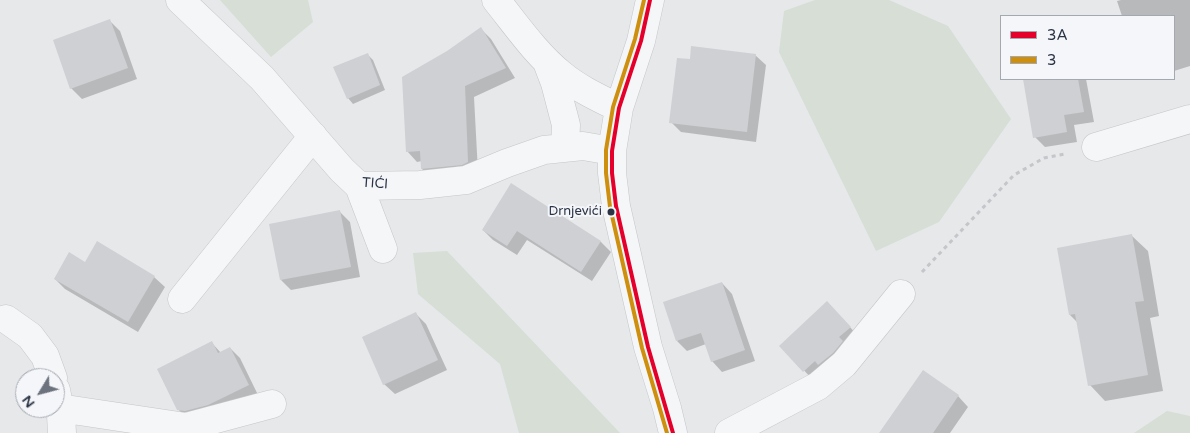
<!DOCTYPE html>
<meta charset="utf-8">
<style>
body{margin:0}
#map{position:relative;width:1190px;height:433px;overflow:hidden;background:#e6e8ea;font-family:"Varela Round",sans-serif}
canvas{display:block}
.legend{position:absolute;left:1000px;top:15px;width:175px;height:65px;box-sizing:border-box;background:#f4f6f9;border:1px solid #a4a8b1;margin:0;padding:6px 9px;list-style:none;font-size:15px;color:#2b3445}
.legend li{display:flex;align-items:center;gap:10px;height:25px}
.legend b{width:25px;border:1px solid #a4a8b1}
.north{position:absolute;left:15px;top:368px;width:50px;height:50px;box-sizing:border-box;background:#f4f6f9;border:1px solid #a4a8b1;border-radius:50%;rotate:233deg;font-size:14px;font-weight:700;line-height:20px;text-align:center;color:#2b3445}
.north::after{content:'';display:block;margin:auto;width:18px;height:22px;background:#6c737f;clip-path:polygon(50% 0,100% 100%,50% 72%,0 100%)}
</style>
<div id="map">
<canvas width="1190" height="433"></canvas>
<ul class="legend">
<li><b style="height:6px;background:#e4002b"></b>3A</li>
<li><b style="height:6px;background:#ce8f0e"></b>3</li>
</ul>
<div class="north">N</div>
</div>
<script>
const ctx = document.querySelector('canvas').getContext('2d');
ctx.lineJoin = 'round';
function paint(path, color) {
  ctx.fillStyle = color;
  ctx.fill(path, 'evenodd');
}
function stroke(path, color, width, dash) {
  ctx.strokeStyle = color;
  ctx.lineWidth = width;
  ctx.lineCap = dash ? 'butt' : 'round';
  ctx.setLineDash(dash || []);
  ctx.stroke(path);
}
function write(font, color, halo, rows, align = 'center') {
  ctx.font = font + ' "Varela Round",sans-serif';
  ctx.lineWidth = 4;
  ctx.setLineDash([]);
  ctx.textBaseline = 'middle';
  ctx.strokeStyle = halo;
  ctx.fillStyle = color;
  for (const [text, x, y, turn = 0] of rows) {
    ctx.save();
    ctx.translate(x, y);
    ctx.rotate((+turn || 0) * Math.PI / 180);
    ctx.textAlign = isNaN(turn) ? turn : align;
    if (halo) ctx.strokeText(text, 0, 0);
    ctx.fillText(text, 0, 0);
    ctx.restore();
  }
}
paint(new Path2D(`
 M220 0H308L313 22 271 57Z
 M815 0H889L948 26 1011 119 939 222 876 251 779 52 784 11Z
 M447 251 620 433H519L500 364 418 294 413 253Z
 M1167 411 1190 416V433H1134Z`), '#d6ded6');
paint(new Path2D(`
 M1121 0H1190V66L1174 71V16H1122L1117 1Z
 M110 21 120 31 137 79 82 99 71 88Z
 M481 29 491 39 515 78 474 97 478 172 432 179 422 169V161L417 162 407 151 447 52Z
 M367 54 373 60 385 90 353 104 348 98Z
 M755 55 766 65 756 142 681 132 671 122 691 61Z
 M1024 79H1086L1094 122 1074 125 1077 142 1045 147 1035 137Z
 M511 185 601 242 611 252 592 281 527 240 517 255 493 240 483 230Z
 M340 212 350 222 360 277 291 290 281 280Z
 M1132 236 1148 251 1159 316 1150 318 1163 391 1105 401 1090 385 1078 323 1070 315Z
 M85 263 154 277 165 287 138 332 65 289 55 279Z
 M722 283 732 294 755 361 722 372 712 361 706 344 687 351 677 341Z
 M837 313 860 338 814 381 781 346Z
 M416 314 426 324 447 370 395 394 384 384Z
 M212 343 221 353 230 348 240 358 258 395 188 420 178 409Z
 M923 372 958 396 968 407 950 433H881Z`), '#0003');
paint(new Path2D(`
 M110 19 128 68 70 89 53 40Z
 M481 27 506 68 465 86 468 162 462 165 421 169 420 151 406 152 402 77 447 51Z
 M691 46 756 54 747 132 669 123 677 58 690 59Z
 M368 53 380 85 347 99 333 67Z
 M1023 79H1078L1084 112 1064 115 1067 132 1033 138Z
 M511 183 601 241 581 272 517 231 507 246 482 230Z
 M340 210 351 267 280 280 269 224Z
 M1132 234 1144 301 1135 302 1148 375 1088 386 1075 314 1069 315 1057 248Z
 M97 241 155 276 128 322 54 279 69 252 85 262Z
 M722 282 745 350 711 362 701 333 676 341 663 302Z
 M827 301 851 327 839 337 843 341 833 353 818 365 815 361 803 372 779 346Z
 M416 312 438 360 383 385 362 337Z
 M212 341 218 353 230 347 249 385 208 405 185 411 177 410 157 369Z
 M923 370 959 395 933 433H879Z`), '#ced0d3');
const minor = new Path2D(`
 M180 0 262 78 342 170 359 186 420 185 466 180 507 163 544 150 583 146 612 151
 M496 0C517 26 536 54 562 75 579 89 599 98 619 108
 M650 0 641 41 619 108 612 151V173L616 206 648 347 667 408 673 433
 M547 62 555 83 566 125 565 147
 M1096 147 1190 119
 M359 186 383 249
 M182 299 313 136
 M6 319 30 336 45 356 53 378
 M56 390 61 415 62 433
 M59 408 186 427 272 404
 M729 433 818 386 844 364 901 294`);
stroke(minor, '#c4c6c8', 29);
stroke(new Path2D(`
 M922 272 1014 175 1044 158 1065 154`), '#c5c6ca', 3, [4, 4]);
stroke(minor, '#f5f6f7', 28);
stroke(new Path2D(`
 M650 0 641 41 619 108 612 151V173L616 206 648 347 673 433`), '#e4002b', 4);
stroke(new Path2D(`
 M644 0 635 39 613 107 606 150V173L610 207 642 348 667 433`), '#ce8f0e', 4);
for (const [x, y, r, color] of [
 [611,212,4.5,"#2b3445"]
]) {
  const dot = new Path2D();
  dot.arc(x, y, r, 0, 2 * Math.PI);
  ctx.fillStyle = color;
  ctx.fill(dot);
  stroke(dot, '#f4f6f9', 2);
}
write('13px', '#2b3445', '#f4f6f9', [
 ["Drnjevići",602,212]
], 'right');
write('14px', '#2b3445', '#f4f6f9', [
 ["TIĆI",375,184,4]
]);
</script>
